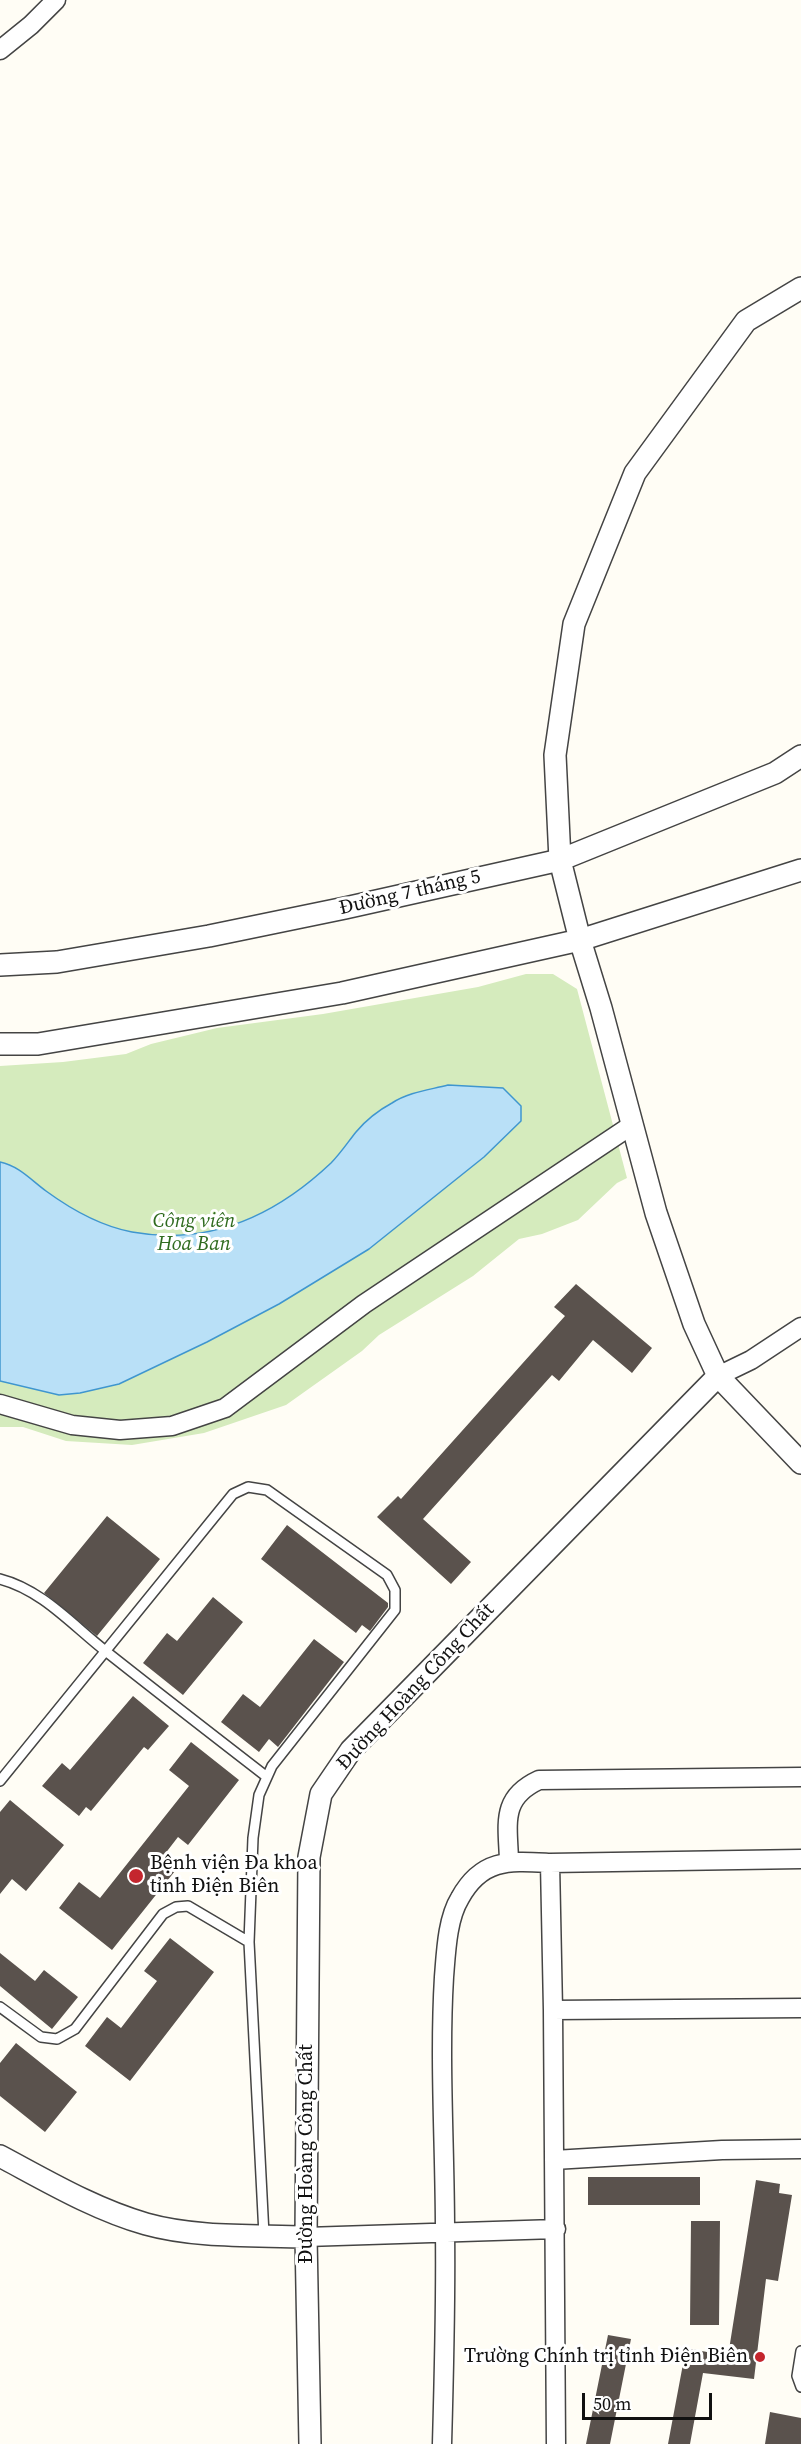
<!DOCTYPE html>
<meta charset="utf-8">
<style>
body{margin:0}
#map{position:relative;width:801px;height:2444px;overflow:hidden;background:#fffdf5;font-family:"Source Serif 4",serif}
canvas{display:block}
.scale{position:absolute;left:582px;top:2393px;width:130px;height:27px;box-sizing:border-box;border:3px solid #111;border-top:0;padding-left:8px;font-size:18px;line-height:21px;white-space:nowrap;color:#111;-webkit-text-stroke:4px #fff;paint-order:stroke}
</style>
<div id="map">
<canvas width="801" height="2444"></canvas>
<div class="scale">50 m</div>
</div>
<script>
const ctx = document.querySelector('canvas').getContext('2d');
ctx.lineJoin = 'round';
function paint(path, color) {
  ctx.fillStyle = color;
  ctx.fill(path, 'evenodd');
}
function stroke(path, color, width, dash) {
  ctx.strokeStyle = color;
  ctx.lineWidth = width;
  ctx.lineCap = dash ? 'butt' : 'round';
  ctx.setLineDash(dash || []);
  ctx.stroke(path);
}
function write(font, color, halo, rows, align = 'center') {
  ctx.font = font + ' "Source Serif 4",serif';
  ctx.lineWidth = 6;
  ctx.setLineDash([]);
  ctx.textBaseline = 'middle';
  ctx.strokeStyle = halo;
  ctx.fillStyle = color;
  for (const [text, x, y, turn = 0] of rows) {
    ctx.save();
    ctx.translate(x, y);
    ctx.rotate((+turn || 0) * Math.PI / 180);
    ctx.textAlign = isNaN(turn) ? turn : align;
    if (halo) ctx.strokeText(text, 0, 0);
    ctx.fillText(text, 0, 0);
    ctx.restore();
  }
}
paint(new Path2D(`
 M526 974H553L577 989 627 1178 617 1183 578 1220 542 1234 519 1239 473 1276 379 1335 362 1351 286 1405 204 1433 132 1445 66 1441 23 1427H0V1066L63 1062 126 1054 151 1044 217 1028 323 1014 478 987Z`), '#d5ebbd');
const water = new Path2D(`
 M448 1085 503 1088 521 1106V1121L484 1157 369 1249 279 1304 207 1342 119 1384 80 1393 59 1395 0 1381V1162C19 1166 31 1180 46 1191 72 1210 100 1226 132 1232 209 1246 275 1216 331 1163 340 1154 348 1142 356 1132 366 1120 379 1110 392 1103 409 1092 429 1090 448 1085Z`);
paint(water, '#b9e0f7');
stroke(water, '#3f96cf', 1.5);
paint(new Path2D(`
 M576 1284 652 1348 632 1373 593 1340 559 1381 552 1375 423 1519 471 1562 451 1584 377 1517 398 1496 401 1499 565 1316 554 1307Z
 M107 1516 160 1559 97 1636 44 1593Z
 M287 1525 388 1603V1607L370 1631 362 1625 356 1633 261 1559Z
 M213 1597 243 1622 183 1695 143 1663 167 1633 177 1641Z
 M314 1639 344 1662 278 1747 269 1739 259 1752 221 1722 243 1694 260 1707Z
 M133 1696 169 1726 148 1750 144 1747 91 1811 86 1807 79 1816 42 1786 62 1763 70 1770Z
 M191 1742 239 1780 188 1845 178 1837 161 1859 175 1871 112 1950 59 1908 79 1882 100 1898 189 1786 169 1770Z
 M10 1800 64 1845 26 1891 12 1879 0 1894V1812Z
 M170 1938 214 1972 130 2081 85 2046 107 2017 121 2028 157 1981 144 1971Z
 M0 1953 35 1981 44 1970 78 1997 52 2029 0 1986Z
 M16 2043 77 2092 45 2132 0 2096V2063Z
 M588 2177H700V2205H588Z
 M756 2180 780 2184 779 2193 792 2195 778 2281 766 2279 754 2379 703 2373 690 2444H668L686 2348 728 2356Z
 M691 2221H720L719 2325H690Z
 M608 2335 631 2339 610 2444H586Z
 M770 2412 801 2418V2444H765Z`), '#5a524d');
const service = new Path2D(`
 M0 1579C43 1590 74 1627 108 1653 161 1695 214 1736 267 1777
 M0 1781 233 1494 248 1487 267 1490 387 1575 395 1590V1610L272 1766 259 1795 253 1838 249 1942 264 2235
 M0 2007 41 2037 57 2039 75 2029 163 1914 176 1907 188 1906 249 1942
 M801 2351 797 2376 801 2387`);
const minor = new Path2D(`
 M0 50 31 25 56 0
 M718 1376 751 1360 801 1327
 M0 1404 72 1425 120 1430 172 1426 225 1408 364 1304 632 1125
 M509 1861C508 1824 500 1798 539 1780L801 1777
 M550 1863 553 2010 556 2444
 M553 2010 801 2008
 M554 2160 722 2150 801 2149
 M306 2237 556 2229
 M442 2444C444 2373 446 2302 445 2231 445 2147 439 2061 444 1977 446 1953 447 1919 460 1898 482 1858 510 1861 550 1863L801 1859`);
const tertiary = new Path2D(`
 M801 288 746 321 635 473 574 624 555 755 560 860 580 940 601 1008 656 1213 694 1324 718 1376 801 1463
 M0 965 57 962 209 936 345 908 560 860 775 773 801 756
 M0 1044H38L342 993 580 940 801 870
 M0 2156C47 2181 94 2209 146 2224 196 2238 254 2235 306 2237
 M310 2444 306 2237 309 1857 321 1794 351 1750 718 1376`);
stroke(service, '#444', 12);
stroke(minor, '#444', 21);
stroke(tertiary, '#444', 24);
stroke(service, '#fff', 9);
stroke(minor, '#fff', 18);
stroke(tertiary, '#fff', 21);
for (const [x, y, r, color] of [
 [136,1876,8,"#c4262e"],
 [760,2357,6,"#c4262e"]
]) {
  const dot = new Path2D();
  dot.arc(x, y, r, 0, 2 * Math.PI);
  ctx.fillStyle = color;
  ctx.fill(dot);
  stroke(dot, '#fff', 2);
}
write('20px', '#111', '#fff', [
 ["Đường 7 tháng 5",410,893,-13],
 ["Đường Hoàng Công Chất",416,1687,-47],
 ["Đường Hoàng Công Chất",307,2154,-90]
]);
write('italic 20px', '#2f6b1f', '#fff', [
 ["Công viên",194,1222],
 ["Hoa Ban",194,1245]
]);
write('20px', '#111', '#fff', [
 ["Bệnh viện Đa khoa",150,1864],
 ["tỉnh Điện Biên",150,1887],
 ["Trường Chính trị tỉnh Điện Biên",748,2357,"right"]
], 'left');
</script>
